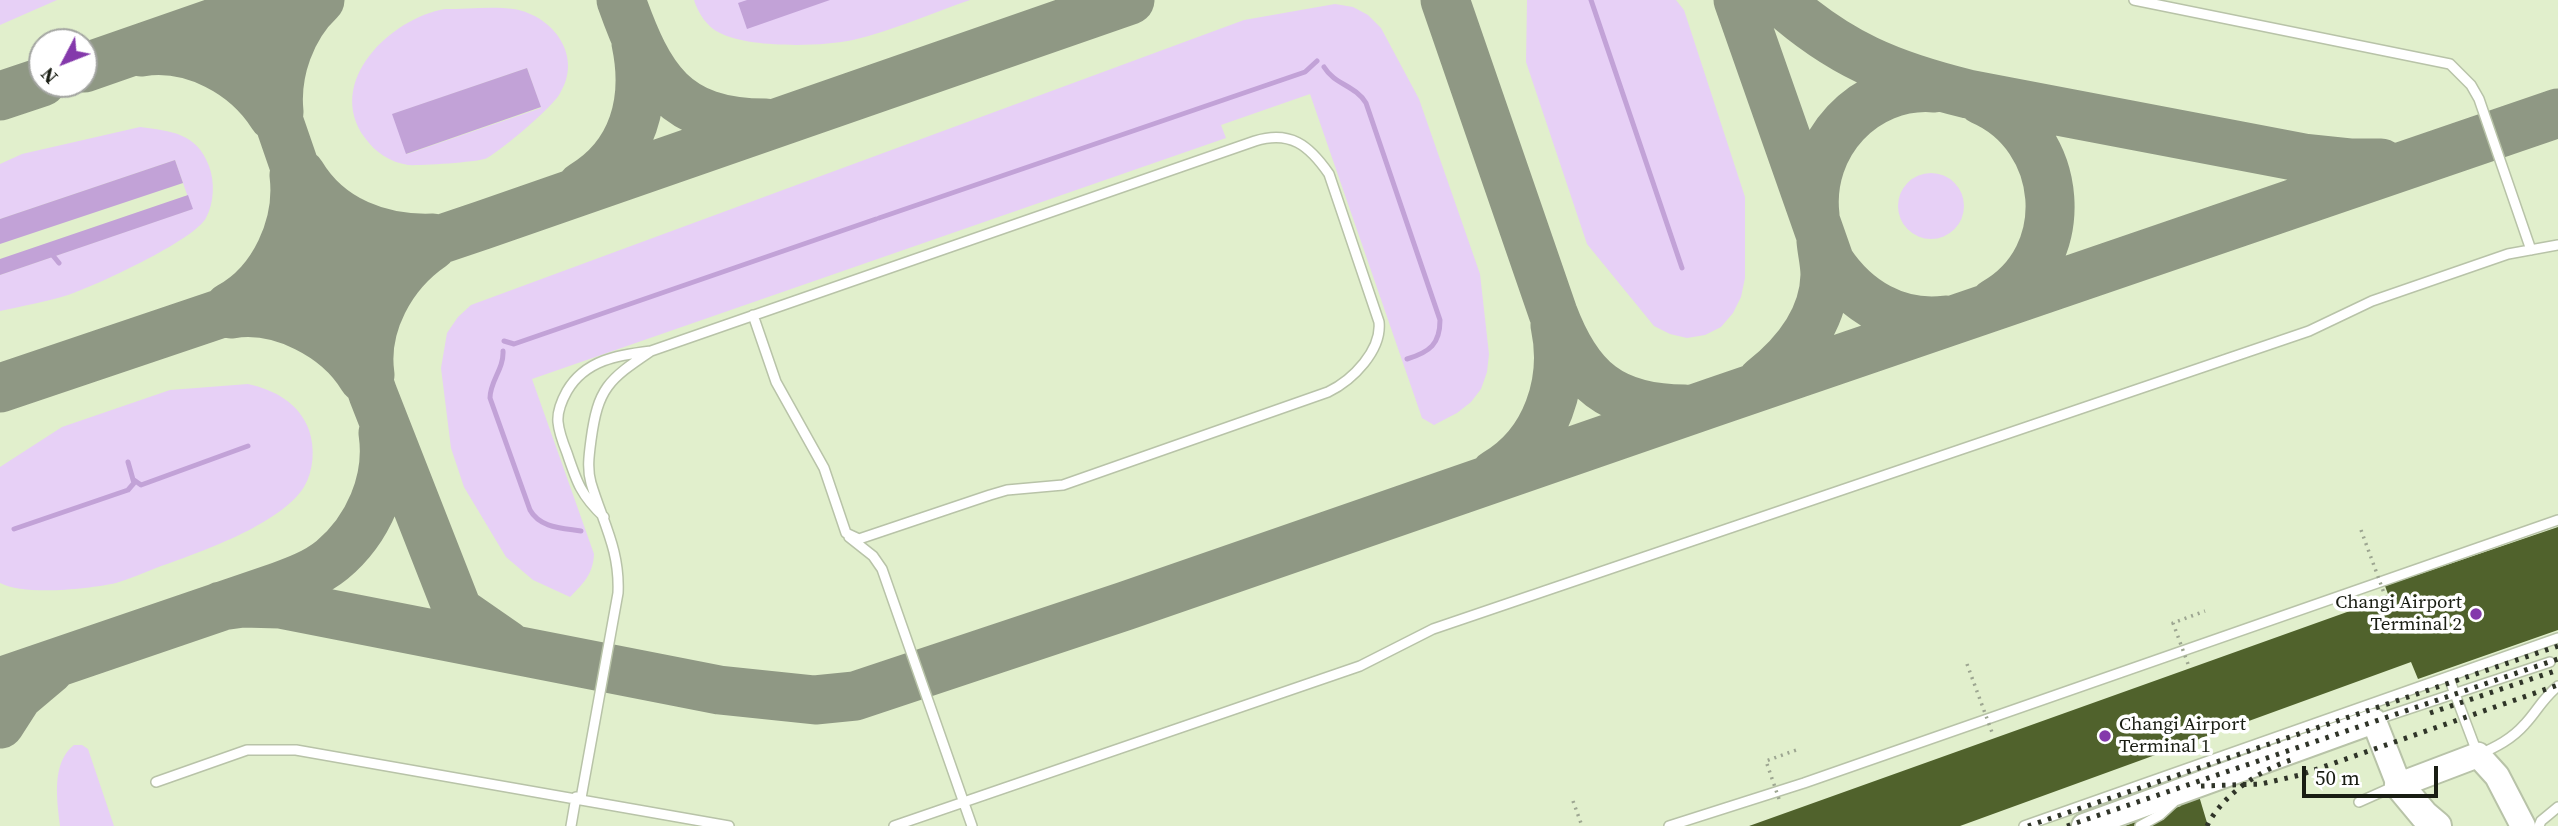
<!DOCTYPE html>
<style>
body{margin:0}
#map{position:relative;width:2558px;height:826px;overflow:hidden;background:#effbdf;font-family:"Source Serif 4",serif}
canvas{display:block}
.north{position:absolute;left:28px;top:28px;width:70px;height:70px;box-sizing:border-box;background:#fff;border:2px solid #a3a5a1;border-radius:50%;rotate:228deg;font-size:19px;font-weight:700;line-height:28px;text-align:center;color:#191d13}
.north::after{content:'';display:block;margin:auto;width:24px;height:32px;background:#8439ab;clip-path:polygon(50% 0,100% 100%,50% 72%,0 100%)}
.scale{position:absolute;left:2302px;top:766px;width:136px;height:32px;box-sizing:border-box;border:4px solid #191d13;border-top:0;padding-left:9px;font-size:21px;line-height:24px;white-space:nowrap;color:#191d13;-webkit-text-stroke:5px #fff;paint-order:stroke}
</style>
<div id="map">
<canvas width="2558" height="826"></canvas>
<div class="north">N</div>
<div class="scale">50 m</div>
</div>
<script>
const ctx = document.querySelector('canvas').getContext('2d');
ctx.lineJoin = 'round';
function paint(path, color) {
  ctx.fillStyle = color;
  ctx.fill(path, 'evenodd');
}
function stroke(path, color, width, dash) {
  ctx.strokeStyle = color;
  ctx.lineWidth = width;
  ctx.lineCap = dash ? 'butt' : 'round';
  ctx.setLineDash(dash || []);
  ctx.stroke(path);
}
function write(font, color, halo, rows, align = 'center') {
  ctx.font = font + ' "Source Serif 4",serif';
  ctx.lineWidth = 7;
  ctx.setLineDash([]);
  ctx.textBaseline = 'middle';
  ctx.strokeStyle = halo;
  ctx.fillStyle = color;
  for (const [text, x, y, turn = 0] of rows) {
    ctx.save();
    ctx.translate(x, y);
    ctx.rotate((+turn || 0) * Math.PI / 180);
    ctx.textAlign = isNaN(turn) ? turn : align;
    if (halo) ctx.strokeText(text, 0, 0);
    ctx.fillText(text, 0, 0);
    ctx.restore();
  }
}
paint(new Path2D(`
 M0 0H2558V826H0ZM42 42H84V84H42Z`), '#e1efcc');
paint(new Path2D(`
 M0 0H57L0 25Z
 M694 0H970C932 13 892 31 853 40 821 47 749 48 720 33 707 27 698 13 694 0Z
 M1527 0H1676L1684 10 1745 197V278L1741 297 1733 313 1721 327 1705 335 1687 338 1670 334 1654 326 1587 244 1526 62Z
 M1335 4 1353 7 1368 15 1381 28 1419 99 1480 274 1489 354 1487 372 1481 389 1471 402 1457 413 1434 425 1422 418 1310 94 1221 125 1226 138 532 379 594 554C593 574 584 583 570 597L533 580 506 557 464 487 451 448 441 368 447 333 458 317 471 305 1244 20Z
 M445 9C467 9 492 6 514 9 554 16 584 57 559 95 550 109 503 149 487 158 481 162 418 166 408 165 390 162 376 153 365 138 324 82 391 18 445 9ZM527 68 541 108 407 154 393 114Z
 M140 127C171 131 197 133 209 166 215 182 214 203 206 218 193 241 95 286 68 295 46 302 22 306 0 311V275L192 209 175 160 0 219V164L22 154Z
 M1898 206a33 33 0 1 1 66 0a33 33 0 1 1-66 0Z
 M248 384C275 390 299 403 309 430 315 448 314 470 304 487 280 525 198 553 156 568 143 573 129 579 116 583 89 589 25 596 0 583V467L62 427 170 390Z
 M74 745H82L88 749 114 826H60C57 800 51 763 74 745Z`), '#e7d0f6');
paint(new Path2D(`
 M747 0H830L747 29 738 3Z
 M527 68 541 107 406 154 392 114Z
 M175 160 183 183 0 244V219Z
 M188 195 193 209 0 275V259Z`), '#c2a2d7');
stroke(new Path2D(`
 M1591 0 1682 268
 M1324 67C1335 85 1355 85 1366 103L1440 320C1440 344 1430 352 1407 359
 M879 218 1305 72 1317 61
 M50 252 59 263
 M504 341 514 344 876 219
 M503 351C504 369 490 381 490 398L530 510C540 528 562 528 581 531
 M134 480 141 485 248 446
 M14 529 128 490 134 483 128 462`), '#c2a2d7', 5);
stroke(new Path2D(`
 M237 0 373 394 458 611 507 645
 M621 0C649 79 674 123 766 123
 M1445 0 1553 313C1578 380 1612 409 1685 409
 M1738 0 1830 262C1856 301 1897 326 1946 320
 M1779 0C1839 54 1891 75 1968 94L2304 158 2352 163H2381
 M141 52C192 44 246 73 273 116
 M84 68 279 0
 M0 96 42 82
 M1981 100C2065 136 2076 257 1994 303
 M279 112C275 72 291 27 320 0
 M301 174C329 221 381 240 433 238
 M582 186C634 155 648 100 636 43
 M1815 215C1807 145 1864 82 1935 88
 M229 307C274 283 300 225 294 175
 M231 314C280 306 338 336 363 378
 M370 375C363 325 391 274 432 246
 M1762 381C1796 354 1824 320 1825 275 1825 264 1822 252 1821 241
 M0 388 483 225 1130 0
 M1495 474C1547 444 1567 381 1555 325
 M221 606 243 603 280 604 719 690 815 700 855 696 1125 606 1714 402 2558 113
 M0 682 278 587C297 580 316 573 332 560 368 530 390 481 383 433
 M0 724 18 696 50 669`), '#8f9884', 49);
paint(new Path2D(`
 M2558 527V630L2418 679 2411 662 1960 826H1749L2389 597 2385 586Z
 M2196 786 2208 826H2124L2181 806 2177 795Z`), '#50622c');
const service = new Path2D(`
 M2134 0 2450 64 2471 85 2479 99 2531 250
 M651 351 1255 141C1290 130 1309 145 1329 174L1379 322C1382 350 1353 380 1328 392L1063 485 1007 490 990 495 859 539 846 533 824 468 776 382 753 315
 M849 537 873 556 882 569 972 826
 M2449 678 2478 755C2496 747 2512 739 2525 724 2538 710 2542 699 2558 686
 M2375 720 2550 662
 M156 782 247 750H296L729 826
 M581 798 618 593C620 550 603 523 591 483 587 469 589 455 591 440 598 388 608 380 651 351 618 355 585 360 567 391 562 400 557 411 558 422 559 433 563 443 567 453 577 483 581 495 604 517
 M2359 802 2397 785
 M571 826 576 797
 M894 826 1360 666 1433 629 2309 331 2372 301 2508 254 2558 245
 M1669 826 1804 783 2558 520
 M2024 826 2558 638
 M2140 826 2160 815 2173 803
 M2539 826 2541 821 2558 807`);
const secondary = new Path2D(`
 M2084 826 2374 721 2399 785 2478 755 2497 776 2523 826`);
const trunk = new Path2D(`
 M2399 785 2424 815 2437 826`);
stroke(service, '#b8c3a8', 12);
stroke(secondary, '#b8c3a8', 28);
stroke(trunk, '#b8c3a8', 32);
stroke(new Path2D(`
 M1573 801 1582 826`), '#9da691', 3.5, [2, 5]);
stroke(service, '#fff', 9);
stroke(secondary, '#fff', 24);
stroke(trunk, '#fff', 28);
stroke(new Path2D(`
 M2430 713 2558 670
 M2201 786 2261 784 2300 775 2558 685
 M2028 826 2558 646
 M2067 826 2558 659
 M2207 826C2222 795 2261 769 2294 759`), '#2f3428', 5, [3.5, 7]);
stroke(new Path2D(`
 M2361 530 2388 604
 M1967 664 1993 735
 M2188 664 2173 623 2205 611
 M1779 799 1766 761 1799 749`), '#9da691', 3.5, [2, 5]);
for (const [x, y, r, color] of [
 [2476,614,7,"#8439ab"],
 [2105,736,7,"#8439ab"]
]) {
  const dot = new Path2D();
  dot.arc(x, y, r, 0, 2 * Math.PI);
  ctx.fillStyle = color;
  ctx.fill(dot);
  stroke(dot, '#fff', 2.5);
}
write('19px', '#191d13', '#fff', [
 ["Changi Airport",2462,603],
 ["Terminal 2",2462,625],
 ["Changi Airport",2119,725,"left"],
 ["Terminal 1",2119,747,"left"]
], 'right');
</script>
